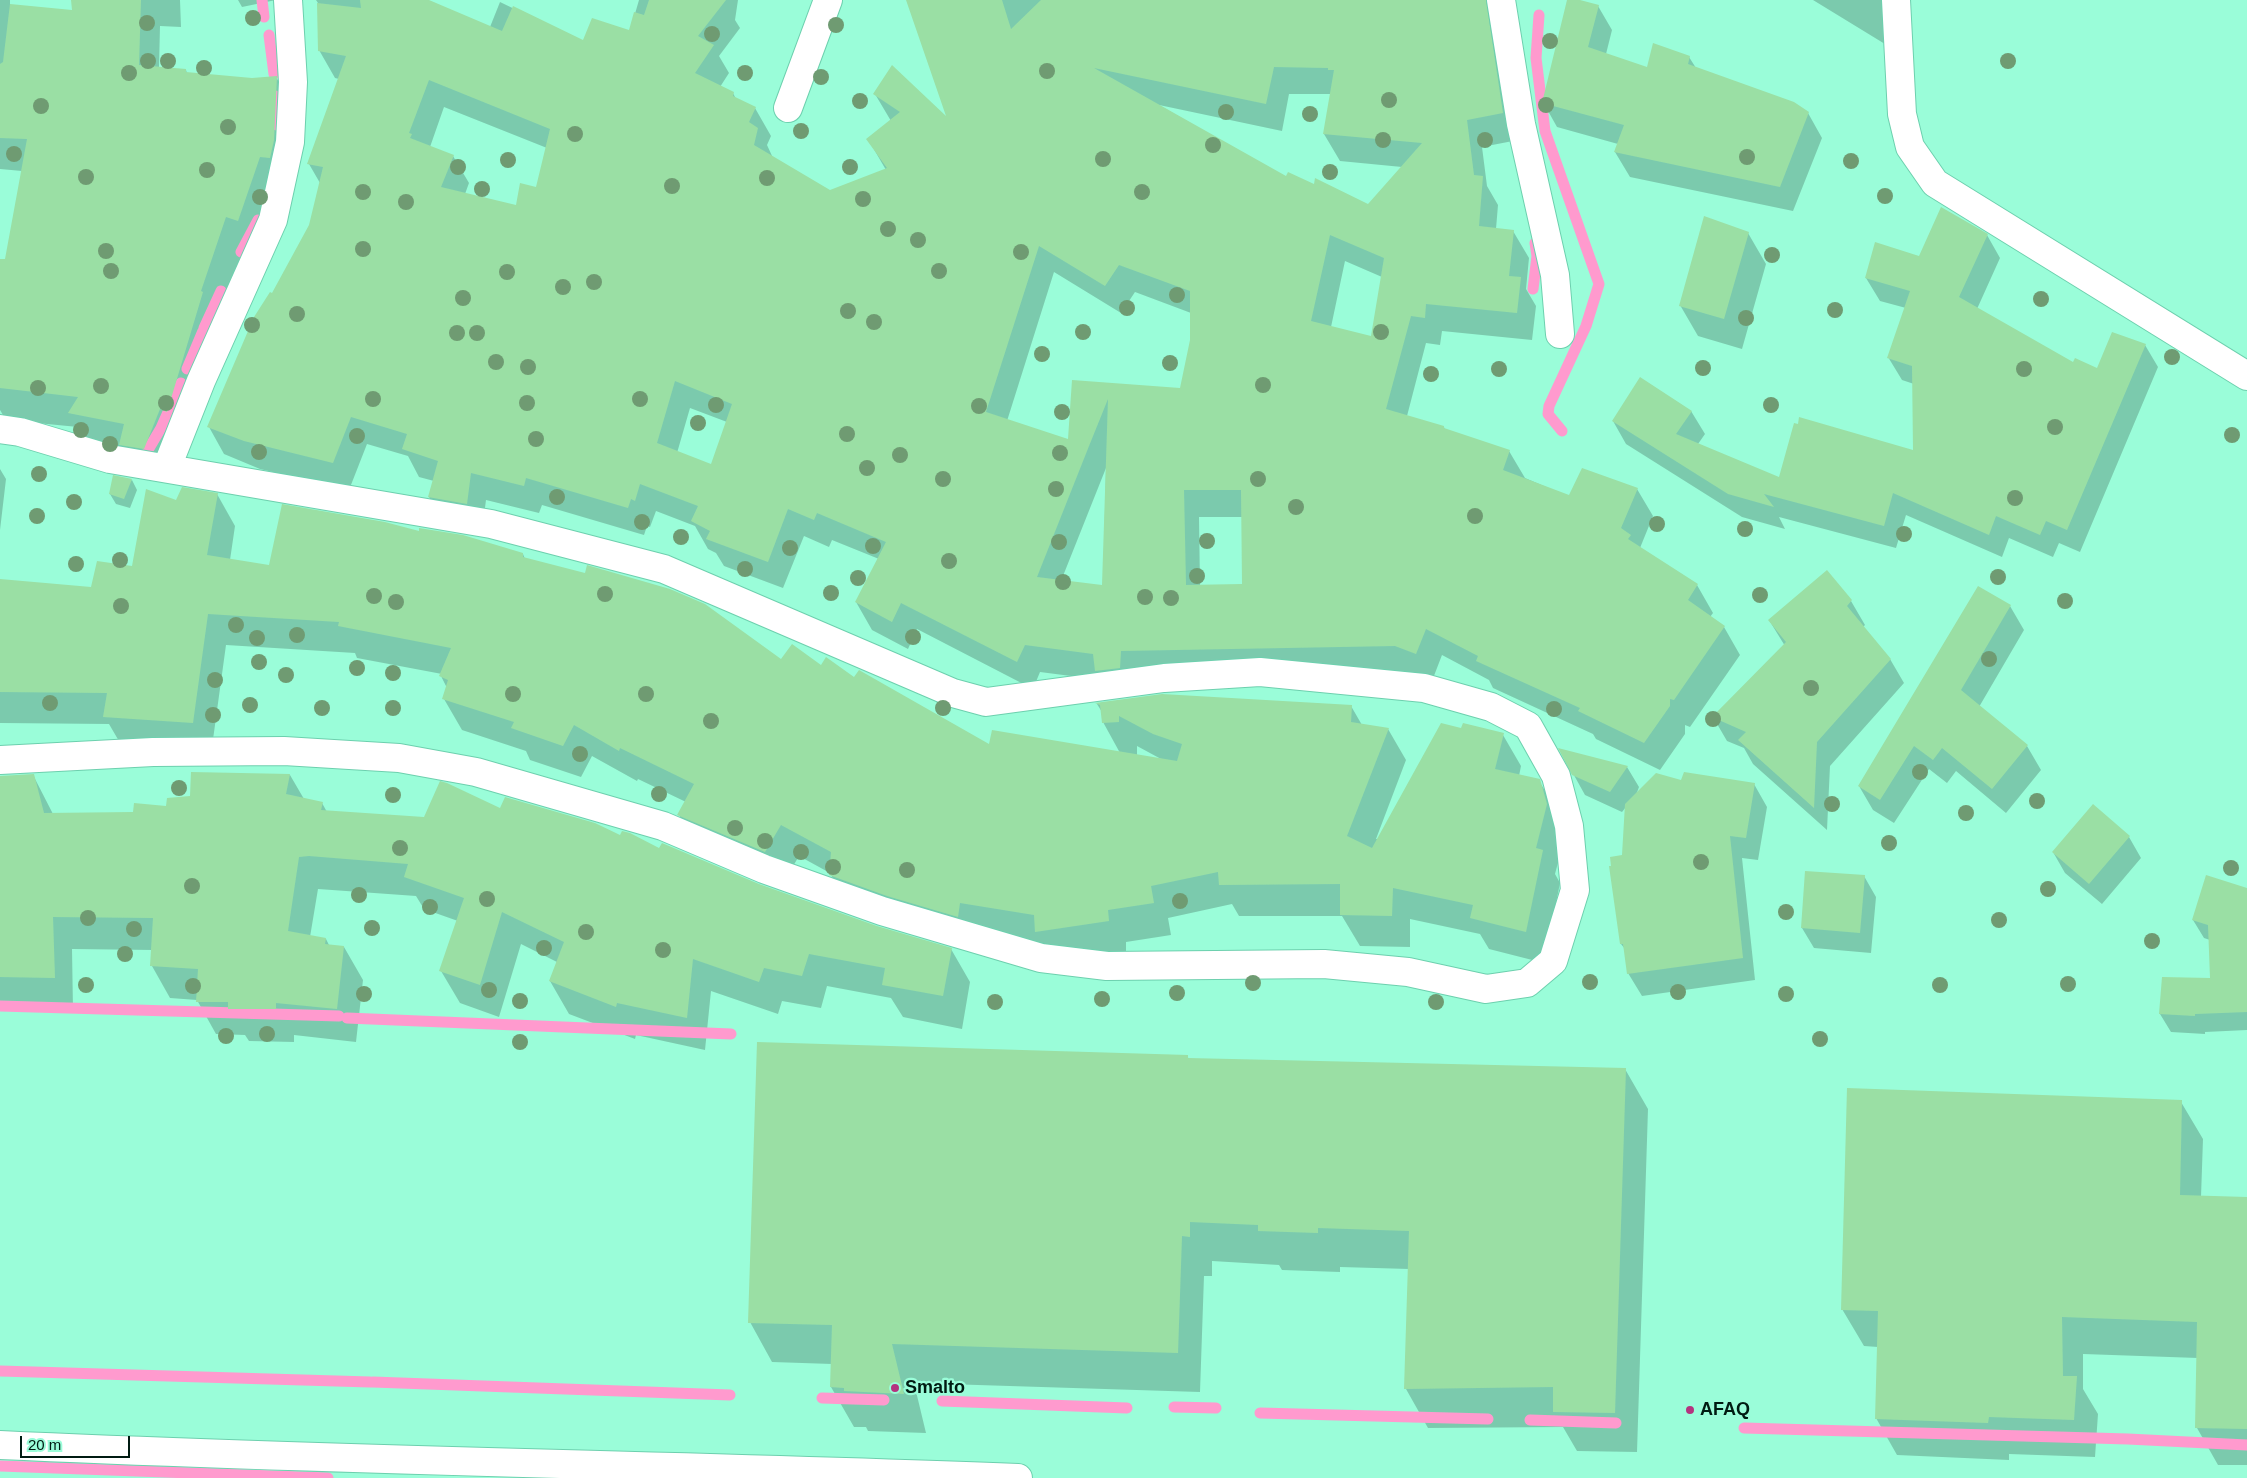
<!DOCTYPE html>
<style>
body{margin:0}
#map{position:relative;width:2247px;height:1478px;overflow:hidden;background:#9afdd9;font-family:Helvetica,sans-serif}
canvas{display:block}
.scale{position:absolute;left:20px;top:1436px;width:110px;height:22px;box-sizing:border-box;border:2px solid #001b12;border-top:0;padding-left:6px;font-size:15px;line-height:18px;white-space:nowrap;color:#001b12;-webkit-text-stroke:4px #9afdd9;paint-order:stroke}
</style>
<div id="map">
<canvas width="2247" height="1478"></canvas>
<div class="scale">20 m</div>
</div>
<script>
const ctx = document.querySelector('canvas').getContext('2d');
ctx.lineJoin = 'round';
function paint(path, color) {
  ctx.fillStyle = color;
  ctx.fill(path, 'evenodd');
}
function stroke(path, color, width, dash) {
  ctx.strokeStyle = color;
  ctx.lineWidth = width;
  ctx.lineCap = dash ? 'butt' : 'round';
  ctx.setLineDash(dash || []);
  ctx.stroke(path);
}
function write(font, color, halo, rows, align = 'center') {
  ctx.font = font + ' Helvetica,sans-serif';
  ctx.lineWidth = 4.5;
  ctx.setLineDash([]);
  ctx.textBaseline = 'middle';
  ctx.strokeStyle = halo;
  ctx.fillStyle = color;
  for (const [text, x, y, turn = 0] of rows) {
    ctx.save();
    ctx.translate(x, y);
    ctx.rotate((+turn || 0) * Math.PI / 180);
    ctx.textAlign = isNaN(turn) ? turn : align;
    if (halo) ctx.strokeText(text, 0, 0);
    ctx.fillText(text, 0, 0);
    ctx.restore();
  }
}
paint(new Path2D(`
 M0 0H10V5L74 11 72 0H180L181 27 160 26 159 68 186 70 187 73 252 79 276 77 295 110 257 254 245 249 163 481 88 445 78 427 6 420 0 410V260H6L22 171 0 169Z
 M238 0H276L242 7Z
 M316 0H426L490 27 500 2 583 42 630 31 639 0H738L735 20 740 28 719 56 729 73 720 87 733 93 736 99 755 108 771 136 767 145 773 158 829 191 886 170 868 139 891 121 875 94 949 120 907 0H1510L1518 140 1482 147 1487 186 1498 205 1496 229 1513 231 1529 258 1526 289 1536 306 1532 340 1442 331 1440 345 1426 343 1407 416 1444 427 1445 430 1509 451 1525 478 1570 497 1637 489 1653 516 1640 548 1697 585 1713 613 1710 617 1724 627 1740 655 1690 727 1685 725V734L1660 770 1596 739 1593 734 1493 688 1489 680 1442 655 1432 681 1102 680 1040 672 1033 689 917 629 908 649 872 630 856 602 879 559 832 540 829 547 804 536 783 588 724 566 716 553 708 549 695 526 656 511 650 527 647 526 644 535 542 505 539 513 486 500 482 531 445 525 429 497 434 481 419 477 408 456 367 444 349 490 260 469 224 454 209 427 273 295 310 226 320 183 309 164 339 79 335 78 319 50 318 3ZM1289 94H1331L1324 134 1340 161 1402 167 1368 205 1286 178 1159 105 1282 131ZM444 107 547 148 537 189 517 206 465 194 469 183 453 156 430 147ZM1345 261 1382 277 1372 337 1331 327ZM1054 272 1121 313 1135 292 1191 313V340L1181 389 1073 381 1069 441 1007 421ZM690 408 727 422 712 466 677 453ZM1106 468 1103 587 1061 581ZM1199 517H1243V585L1200 586Z
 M1568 0 1598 6 1612 30 1606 54 1648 69 1689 57 1696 68 1808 113 1822 138 1793 211 1630 177 1615 152 1618 144 1557 127 1543 102Z
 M1813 0H1905L1898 52Z
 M1748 233 1766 264 1742 349 1698 336 1680 305Z
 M1987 235 2000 258 1977 309 2074 364 2098 370 2145 345 2158 367 2080 552 2059 543 2053 557 2009 538 2002 557 1906 515 1896 548 1779 517 1785 529 1742 517 1626 444 1613 421 1691 411 1705 434 1698 444 1779 479 1914 452V384L1902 380 1888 357 1906 308 1880 301 1866 278Z
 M0 469 6 479 0 530Z
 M132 480 137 490 130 508 116 504 110 494Z
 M217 494 235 526 230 560 270 566 420 533 523 554 525 559 781 661 822 667 855 678 990 746 1120 753 1103 722 1102 712 1097 704 1162 695 1351 706 1362 725 1388 729 1406 760 1376 839H1378L1462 730 1503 735 1521 766 1519 776 1539 781 1558 812 1565 836 1555 874 1560 883 1544 963 1489 949 1480 934 1410 919V947L1360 946 1342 916H1239L1232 904 1168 918 1171 935 1126 942V953L1055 963 848 907 830 873 799 856 783 883 697 847 679 815 686 802 638 779 637 781 592 756 581 777 530 760 526 751 462 730 444 699 447 688 441 676 442 674 357 658 355 653 226 645 211 754 123 748 109 724 0 723V580L92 589 133 568 177 501ZM1137 746 1161 759 1137 755Z
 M1827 572 1851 601 1865 625 1863 627 1890 659 1904 683 1830 766 1827 830 1753 764 1744 748 1727 741 1713 717 1785 646 1769 620Z
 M2010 606 2024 630 1979 707 2027 746 2041 770 2006 813 1956 771 1947 783 1929 769 1894 823 1873 810 1859 786Z
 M1560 750 1627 767 1639 787 1636 795 1682 781 1754 784 1767 807 1758 860 1742 858 1755 980 1642 996 1628 973 1625 949 1621 944 1613 867 1623 856 1626 807 1622 812 1585 795Z
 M33 775 53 814 135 813 167 807 191 797 290 775 304 799 322 803 327 812 425 818 501 810 621 836 876 927 951 949 970 982 962 1029 903 1017 891 998 827 986 821 1008 782 1001 778 1014 711 991 705 1050 636 1035 635 1039 569 1014 550 981 557 962 521 944 499 1017 460 1003 441 971 458 921 424 909 416 896 318 889 310 937 326 939 329 945 344 947 363 980 356 1042 294 1035V1042L249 1041 245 1035 216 1034 197 1000 170 998 152 966 153 950 72 949 73 1010 0 1009V777Z
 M2093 806 2129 837 2141 858 2102 904 2065 873 2053 852Z
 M1864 876 1876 897 1871 953 1814 948 1802 928Z
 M2247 889V1030L2205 1032V1034L2171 1032 2160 1014 2211 979 2210 940 2204 938 2193 920Z
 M1187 1056 1189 1059 1625 1069 1648 1109 1637 1452 1577 1451 1563 1427 1428 1428 1406 1389 1409 1269 1340 1267V1272L1282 1270 1279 1265 1212 1261V1276H1204L1200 1392 914 1383 926 1433 868 1431 866 1427H854L831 1387 832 1364 772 1362 750 1322Z
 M2181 1102 2203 1139 2201 1197 2247 1198V1465H2218L2197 1428 2198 1358 2083 1354V1389L2098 1414 2095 1457 2009 1454V1460L1897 1455 1876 1418 1878 1347 1864 1346 1842 1309Z`), '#0003');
stroke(new Path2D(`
 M262 0 264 17
 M1539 15 1536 58 1545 131 1599 284 1586 326 1549 406 1548 414 1562 431
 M269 35 274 74
 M275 96 277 125
 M241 252 258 220
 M1533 289 1537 256 1535 243
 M204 328 221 291
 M187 369 203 331
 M148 450 161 428 181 383
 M0 1006 339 1016
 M347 1018 731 1034
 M0 1371 370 1382
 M373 1382 730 1395
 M822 1398 884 1400
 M942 1401 1127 1408
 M1174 1407 1216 1408
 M1260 1413 1488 1419
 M1530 1420 1616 1423
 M1744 1428 2128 1439 2247 1445
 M0 1466 328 1478`), '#ff9ace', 11);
paint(new Path2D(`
 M71 0H141L139 65 186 69V72L252 78 277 76 274 140 270 158 260 157 238 221 226 217 201 291 203 292 167 412 160 409 144 449 119 445 124 424 68 413 78 397 0 388V259H5L27 139 0 138V64L3 62 10 4 72 10Z
 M360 0H429L502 31 513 6 583 40 592 18 629 30 634 12 644 15 649 0H726L698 36 714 45 695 73 734 92 733 96 756 107 749 122 758 128 754 145 830 190 887 168 866 139 900 112 873 94 892 65 946 116 906 0H1002L1011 29 1041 0H1486L1503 113 1467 120 1474 175 1483 176 1479 226 1514 230 1509 276 1521 277 1517 313 1426 304 1425 318 1411 316 1386 409 1444 426V428L1510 450 1503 470 1569 495 1582 468 1638 488 1621 528 1631 535 1628 539 1698 584 1688 600 1725 626 1674 700 1670 699V706L1644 743 1578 711 1580 708 1476 661 1478 656 1426 629 1416 654 1395 646 1121 651 1120 668 1095 671 1093 654 1025 645 1017 662 901 603 892 622 855 602 886 542 817 513 814 520 788 509 768 562 706 539 710 531 691 521 698 506 640 484 635 501 631 499 628 508 526 478 524 486 471 473 467 504 428 497 438 461 402 449 407 434 351 417 333 463 244 441 207 427 254 317 270 292 272 293 309 225 323 167 307 164 346 56 318 51 317 3 361 8ZM1274 67 1328 68V70H1334L1323 134 1422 143 1368 204 1315 178 1314 184 1288 172 1286 176 1094 68 1266 104ZM429 80 550 129 536 187 520 183 516 205 441 187 454 155 410 138 412 134 409 133ZM1330 235 1384 258 1371 336 1311 321ZM1039 246 1105 286 1119 265 1190 291V340L1180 388 1072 380 1068 439 986 412ZM675 381 732 404 711 464 657 443ZM1108 399 1102 585 1037 577 1089 446ZM1184 490H1241L1242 584 1186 585Z
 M1567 0H1580L1599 5 1588 47 1647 67 1653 43 1690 56 1688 64 1794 102 1809 112 1780 187 1614 152 1624 125 1542 103Z
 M1941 207 1988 234 1959 297 2073 362 2075 358 2097 368 2112 332 2146 344 2067 530 2046 521 2040 535 1996 516 1989 535 1893 493 1884 526 1764 494 1774 507 1728 494 1612 421 1640 377 1692 411 1676 434 1779 477 1794 423 1798 424 1799 417 1913 450 1912 366 1887 358 1910 291 1865 278 1875 242 1919 256Z
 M1704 216 1749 232 1724 319 1679 306Z
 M113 475 132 479 124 499 109 494Z
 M182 487 218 493 207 555 269 565 282 504 385 522 419 531V528L463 535 523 553V557L585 573 587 565 670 589 705 604 781 659 792 644 821 665 826 657 854 677 859 670 989 744 992 730 1177 761 1182 744 1153 734 1119 716V722L1102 723 1100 705 1095 703 1162 694 1352 705 1351 722 1389 728 1347 836 1372 848 1441 723 1461 728 1463 723 1504 733 1495 769 1540 779 1547 804 1536 848 1543 850 1526 932 1470 918 1473 905 1393 888 1392 916 1340 915V884L1219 885 1218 872 1151 886 1154 903 1108 910 1109 921 1035 932 1034 915 960 903 958 917 887 896 829 875 831 852 781 825 765 852 677 815 694 784 620 748 619 751 574 725 563 746 511 728 514 722 442 699 448 680 439 676 451 648 338 626 339 622 208 614 193 723 103 717 107 693 0 692V579L91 587 97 561 132 566 146 489 176 500Z
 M1827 570 1852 600 1847 606 1891 659 1817 742 1814 808 1738 740 1746 732 1712 717 1786 642 1768 620Z
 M1978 586 2011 605 1961 690 2028 745 1992 789 1942 748 1933 760 1914 746 1880 800 1858 786Z
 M1558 748 1628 766 1610 792 1572 775Z
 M191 772 290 774 286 794 323 802 321 810 424 817 440 781 447 783 500 808 505 797 595 823 620 835 622 831 630 833 659 848 662 843 759 884 877 926 952 948 943 996 882 985 885 968 809 954 802 976 764 968 759 982 693 959 687 1018 617 1003 616 1007 549 981 564 942 502 912 480 985 439 971 464 898 404 877 408 864 309 856 299 857 288 931 326 938 325 944 344 946 337 1009 276 1003V1009H228V1002H196L198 969 150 966 153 918 53 917 55 978 0 977V776L34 774 44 813 133 812 134 803 166 806 167 798 190 796Z
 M1684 772 1755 783 1746 838 1730 836 1743 958 1627 974 1623 944H1620L1609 866H1611L1610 857 1622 855 1625 804 1656 773 1681 780Z
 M2093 804 2130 836 2089 884 2052 852Z
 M1805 871 1865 875 1860 933 1801 928Z
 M2206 875 2247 888V1012L2195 1014V1016L2159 1014 2162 977 2210 978 2208 925 2192 920Z
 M757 1042 1188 1055V1058L1626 1068 1615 1413 1553 1412V1387L1404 1389 1409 1231 1318 1228V1233L1258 1231V1225L1190 1222V1237L1182 1236 1178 1353 892 1344 904 1394 844 1391V1388L830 1387 832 1325 748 1323Z
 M1847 1088 2182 1100 2180 1195 2247 1197V1429L2195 1428 2197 1322 2062 1317 2063 1376H2077L2074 1420 1989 1417 1988 1423 1875 1419 1878 1311 1841 1310Z`), '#9adfa4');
const minor = new Path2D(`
 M1501 0 1521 124 1555 275 1560 334
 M1896 0 1902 114 1910 147 1935 183 2247 376
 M788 108 828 0
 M0 429 20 432 110 459 491 524 664 569 953 693 986 702 1164 678 1260 672 1424 688 1491 707 1528 726 1556 776 1569 826 1575 890 1553 961 1527 983 1486 989 1408 972 1324 964 1107 966 1041 958 882 911 764 869 663 826 476 772 399 758 284 751 153 752 0 760
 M167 467 201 381 273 220 290 142 293 82 288 0`);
const tertiary = new Path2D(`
 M0 1445C339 1461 679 1465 1018 1478`);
stroke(minor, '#6dd0ae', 30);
stroke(tertiary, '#6dd0ae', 30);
stroke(minor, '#fff', 28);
stroke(tertiary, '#fff', 28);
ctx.fillStyle = '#6f9b72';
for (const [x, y] of [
 [253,18],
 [147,23],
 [836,25],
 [712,34],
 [1550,41],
 [148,61],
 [168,61],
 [2008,61],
 [204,68],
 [1047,71],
 [129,73],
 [745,73],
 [821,77],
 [1389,100],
 [860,101],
 [1546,105],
 [41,106],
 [1226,112],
 [1310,114],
 [228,127],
 [801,131],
 [575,134],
 [1383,140],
 [1485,140],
 [1213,145],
 [14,154],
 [1747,157],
 [1103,159],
 [508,160],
 [1851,161],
 [458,167],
 [850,167],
 [207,170],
 [1330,172],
 [86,177],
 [767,178],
 [672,186],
 [482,189],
 [363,192],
 [1142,192],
 [1885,196],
 [260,197],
 [863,199],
 [406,202],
 [888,229],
 [918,240],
 [363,249],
 [106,251],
 [1021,252],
 [1772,255],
 [111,271],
 [939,271],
 [507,272],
 [594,282],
 [563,287],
 [1177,295],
 [463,298],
 [2041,299],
 [1127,308],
 [1835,310],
 [848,311],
 [297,314],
 [1746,318],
 [874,322],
 [252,325],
 [1083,332],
 [1381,332],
 [457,333],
 [477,333],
 [1042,354],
 [2172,357],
 [496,362],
 [1170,363],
 [528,367],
 [1703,368],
 [1499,369],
 [2024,369],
 [1431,374],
 [1263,385],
 [101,386],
 [38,388],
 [373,399],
 [640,399],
 [166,403],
 [527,403],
 [716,405],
 [1771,405],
 [979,406],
 [1062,412],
 [698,423],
 [2055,427],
 [81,430],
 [847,434],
 [2232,435],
 [357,436],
 [536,439],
 [110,444],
 [259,452],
 [1060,453],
 [900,455],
 [867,468],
 [39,474],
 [943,479],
 [1258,479],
 [1056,489],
 [557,497],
 [2015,498],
 [74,502],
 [1296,507],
 [37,516],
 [1475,516],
 [642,522],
 [1657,524],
 [1745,529],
 [1904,534],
 [681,537],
 [1207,541],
 [1059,542],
 [873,546],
 [790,548],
 [120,560],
 [949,561],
 [76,564],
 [745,569],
 [1197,576],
 [1998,577],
 [858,578],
 [1063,582],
 [831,593],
 [605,594],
 [1760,595],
 [374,596],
 [1145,597],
 [1171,598],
 [2065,601],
 [396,602],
 [121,606],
 [236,625],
 [297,635],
 [913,637],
 [257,638],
 [1989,659],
 [259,662],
 [357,668],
 [393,673],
 [286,675],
 [215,680],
 [1811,688],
 [513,694],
 [646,694],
 [50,703],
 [250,705],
 [322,708],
 [393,708],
 [943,708],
 [1554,709],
 [213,715],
 [1713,719],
 [711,721],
 [580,754],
 [1920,772],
 [179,788],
 [659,794],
 [393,795],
 [2037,801],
 [1832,804],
 [1966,813],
 [735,828],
 [765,841],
 [1889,843],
 [400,848],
 [801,852],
 [1701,862],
 [833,867],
 [2231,868],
 [907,870],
 [192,886],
 [2048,889],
 [359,895],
 [487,899],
 [1180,901],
 [430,907],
 [1786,912],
 [88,918],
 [1999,920],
 [372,928],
 [134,929],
 [586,932],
 [2152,941],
 [544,948],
 [663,950],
 [125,954],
 [1590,982],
 [1253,983],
 [2068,984],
 [86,985],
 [1940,985],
 [193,986],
 [489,990],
 [1678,992],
 [1177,993],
 [364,994],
 [1786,994],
 [1102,999],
 [520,1001],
 [995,1002],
 [1436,1002],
 [267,1034],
 [226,1036],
 [1820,1039],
 [520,1042]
]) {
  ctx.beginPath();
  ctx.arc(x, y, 8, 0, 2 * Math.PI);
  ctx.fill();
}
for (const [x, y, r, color] of [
 [895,1388,5,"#b4337f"],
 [1690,1410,5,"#b4337f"]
]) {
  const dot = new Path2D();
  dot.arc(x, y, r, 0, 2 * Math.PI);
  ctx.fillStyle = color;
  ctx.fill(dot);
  stroke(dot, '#9afdd9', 2);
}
write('bold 18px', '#001b12', '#9afdd9', [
 ["Smalto",905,1388],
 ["AFAQ",1700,1410]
], 'left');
</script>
